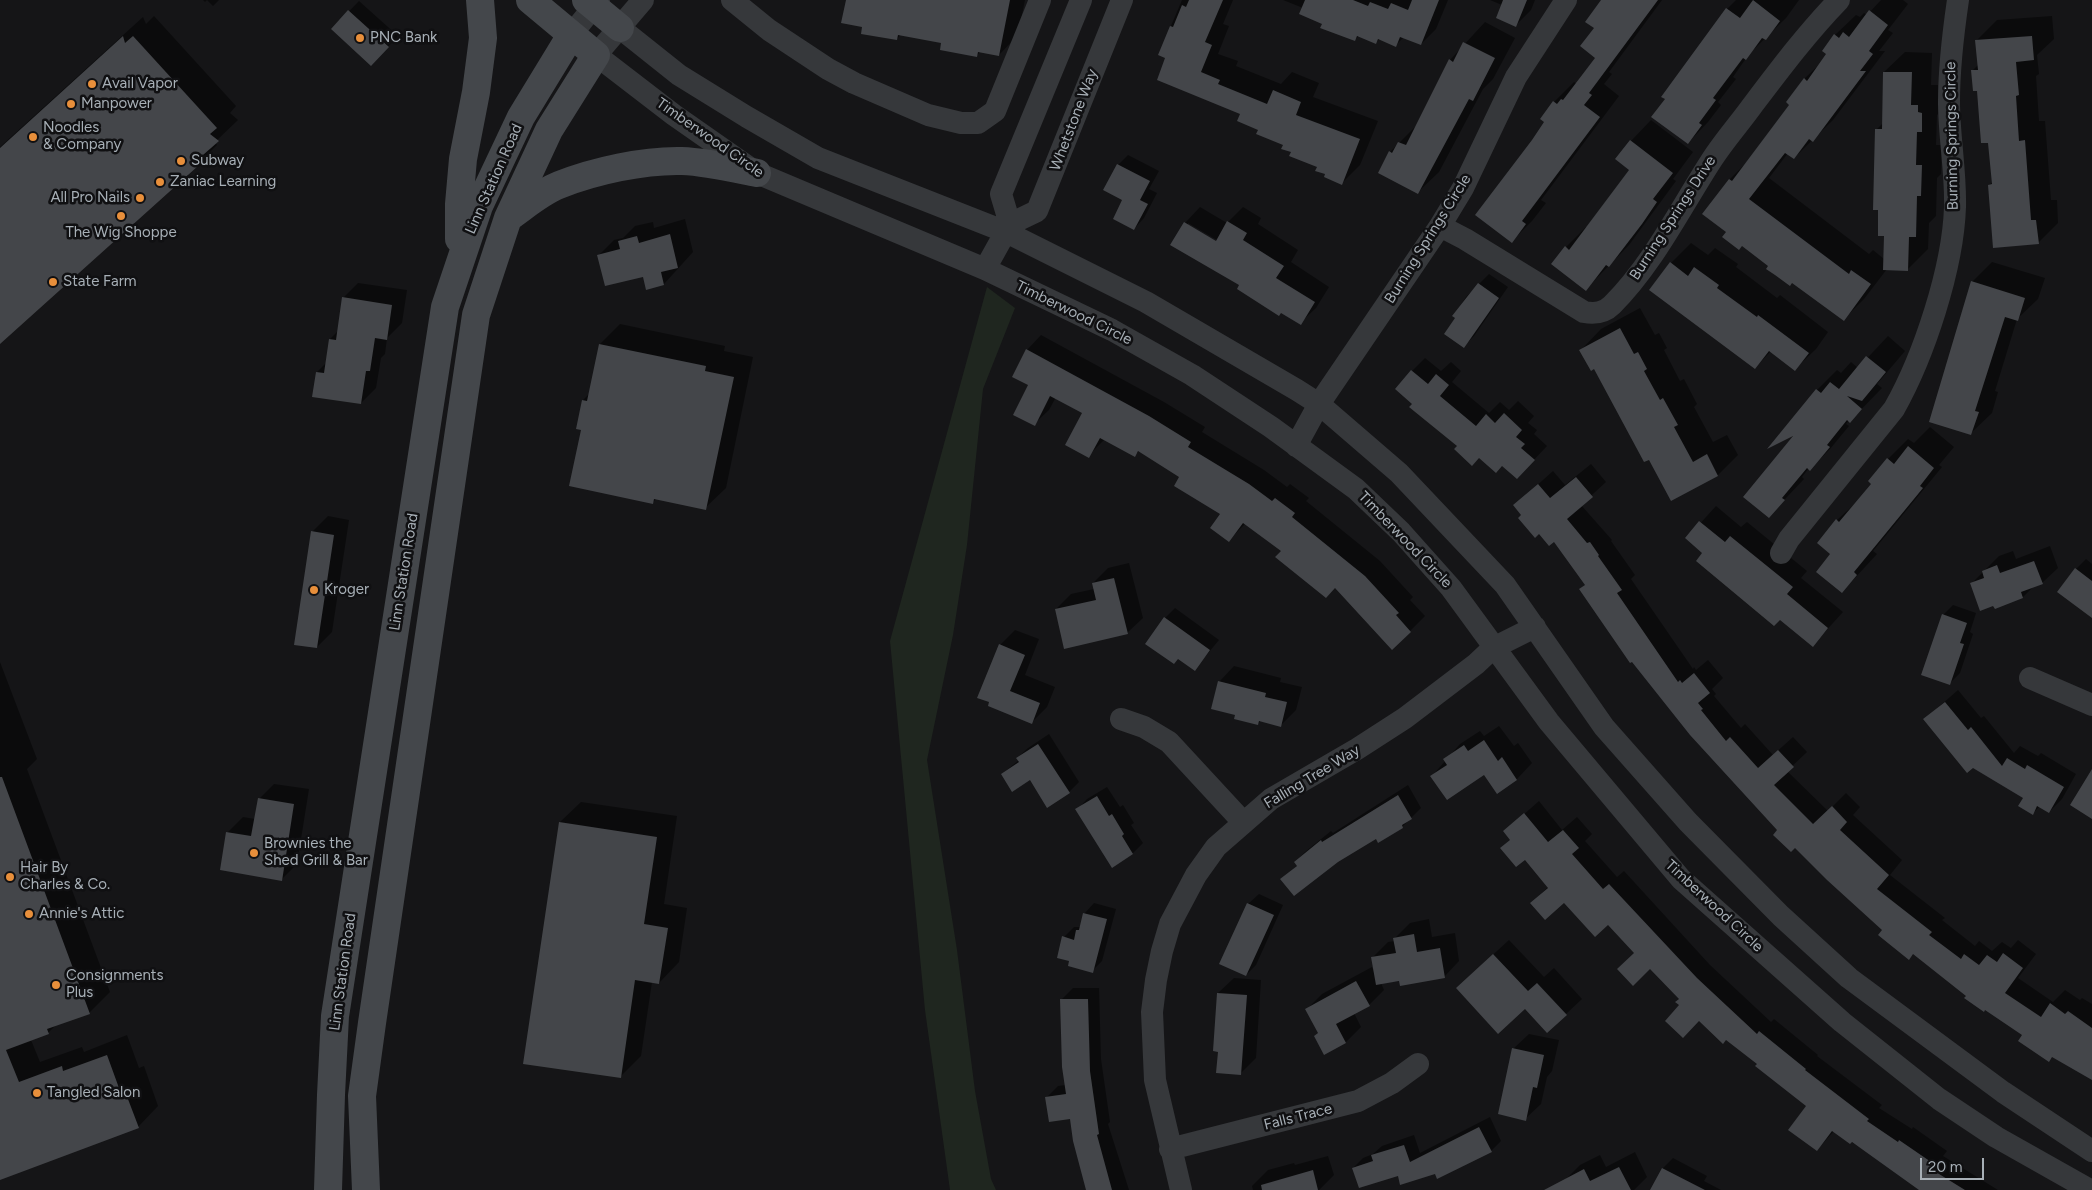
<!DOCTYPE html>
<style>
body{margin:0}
#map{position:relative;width:2092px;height:1190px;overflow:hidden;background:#151517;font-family:Figtree,sans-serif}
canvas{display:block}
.scale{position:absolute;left:1920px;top:1158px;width:64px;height:22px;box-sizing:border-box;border:2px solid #a7afb6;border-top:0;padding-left:6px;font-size:15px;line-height:18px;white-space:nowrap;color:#a7afb6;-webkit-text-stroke:4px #101012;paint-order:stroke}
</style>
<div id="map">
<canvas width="2092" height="1190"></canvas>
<div class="scale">20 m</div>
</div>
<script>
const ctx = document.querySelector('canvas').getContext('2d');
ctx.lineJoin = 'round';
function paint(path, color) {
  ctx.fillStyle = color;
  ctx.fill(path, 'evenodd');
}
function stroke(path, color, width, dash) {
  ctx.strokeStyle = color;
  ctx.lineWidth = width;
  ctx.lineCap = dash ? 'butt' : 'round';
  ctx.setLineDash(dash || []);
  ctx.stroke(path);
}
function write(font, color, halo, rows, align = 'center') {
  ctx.font = font + ' Figtree,sans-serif';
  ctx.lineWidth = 5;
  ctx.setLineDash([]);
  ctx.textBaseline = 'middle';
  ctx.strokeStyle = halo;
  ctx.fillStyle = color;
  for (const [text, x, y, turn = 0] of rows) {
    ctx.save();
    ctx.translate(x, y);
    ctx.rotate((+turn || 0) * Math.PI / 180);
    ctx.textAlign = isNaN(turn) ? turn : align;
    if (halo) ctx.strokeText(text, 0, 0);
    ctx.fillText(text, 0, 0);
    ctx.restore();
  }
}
paint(new Path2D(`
 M987 287 1015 308 983 389 967 545 953 635 927 760 957 950 975 1091 991 1179 996 1190H950L925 1010 890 641Z`), '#1f261f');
paint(new Path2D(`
 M203 0H219L213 6 207 0 205 2Z
 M847 0H1025L1018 35 999 55 981 51 976 56 942 42 901 34 897 39 864 26Z
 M1182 0H1233L1223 24 1229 26 1218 54 1238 61 1236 66 1281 84 1292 72 1319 83 1313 97 1378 121 1360 165 1342 183 1260 129 1242 113 1167 57 1159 54Z
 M1283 0H1448L1436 29 1421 44 1404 37 1396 45 1380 39 1376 42 1359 36 1354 40 1323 23 1303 8Z
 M1490 0H1535L1531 10 1516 25 1502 5Z
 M1602 0H1662L1609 72 1612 74 1604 84 1619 96 1541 200 1546 203 1532 221 1512 241 1533 141 1545 122 1554 102 1574 82 1577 84 1597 57 1595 28Z
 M1736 0H1799L1786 18 1749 54 1733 77 1736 79 1718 102 1721 105 1708 122 1688 143 1666 99 1662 96 1727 9Z
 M1881 0H1903L1908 4 1888 30 1893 33 1879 51H1885L1833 120 1794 158 1788 153 1769 178 1869 254 1873 250 1884 259 1885 235 1877 129 1883 123 1884 72 1905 52 1932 53 1931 85H1938L1942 110 1937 115 1936 145H1942L1941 174 1937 178 1936 216 1929 223 1928 249 1908 269H1887L1864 299 1844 319 1704 214 1730 179 1750 159 1791 105 1804 79 1824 60 1835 35 1856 15 1860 17 1864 13 1867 15Z
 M359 1 398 36 381 54 332 29Z
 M154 16 236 106 230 113 238 120 215 142 217 145 197 165 0 342V147L143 17 146 24Z
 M2052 16 2054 39 2037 55 2039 74 2036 76 2039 121H2045L2051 200H2057L2058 223 2038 243 1989 185 1993 182 1989 142 1978 90 1972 71 1979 64 1977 40 1997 20Z
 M1485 22 1515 38 1493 79 1483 89 1439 172 1418 192 1390 152 1418 124 1450 60Z
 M1651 120 1693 152 1673 179 1676 181 1629 245 1586 289 1566 247 1586 227 1587 228 1631 169V141Z
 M1128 155 1159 171 1149 189 1157 193 1144 218 1134 229 1124 199 1118 165Z
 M1200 207 1227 223 1243 207 1261 218 1258 224 1298 250 1291 262 1329 287 1316 308 1300 323 1241 285 1185 223ZM1188 223 1222 243 1220 245 1188 226Z
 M685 219 693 252 664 284 647 288 644 275 599 255 614 240 623 238 635 226 653 222 654 228Z
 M1691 243 1708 255 1715 248 1738 264 1736 267 1777 298 1780 295 1828 332 1816 349 1795 369 1771 351 1755 368 1671 263Z
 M1992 262 2045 278 2038 299 2017 319 1995 391 1998 392 1992 413 1971 433 1972 282Z
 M1489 274 1508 287 1474 336 1464 346 1457 318 1454 316 1466 297Z
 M358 283 407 290 402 323 387 338 385 354 381 358 376 388 361 403 317 372 326 363 330 339 338 331 343 298Z
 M1640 308 1655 335 1659 333 1667 348 1664 350 1680 381 1684 379 1697 404 1694 407 1713 442 1727 435 1738 455 1718 475 1649 458 1595 368 1581 350 1601 329Z
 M620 324 725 346 724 351 753 357 726 488 705 508 657 498 652 503 582 429 583 400 589 394 600 344Z
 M1041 335 1164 402 1205 427 1202 432 1264 470 1287 487 1290 484 1309 498 1306 501 1380 561 1413 597 1410 600 1425 616 1410 631 1336 587 1245 524 1229 540 1222 514 1181 477 1139 451 1134 456 1105 439 1088 456 1084 412 1056 397 1049 410 1034 424 1027 350Z
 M1888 336 1905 351 1877 384 1882 388 1850 421 1849 420 1846 424 1849 426 1830 449 1810 469 1809 468 1802 477 1804 479 1769 516 1797 432 1817 390 1837 370 1841 373 1851 362 1858 368Z
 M1425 358 1441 371 1451 362 1461 371 1452 382 1489 413 1500 402 1509 410 1518 401 1534 416 1528 423 1537 430 1534 434 1547 446 1530 464H1502L1459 446 1414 403 1412 371Z
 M1930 427 1954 447 1939 465 1942 467 1873 551 1877 554 1842 592 1832 554 1837 520 1858 501 1872 484 1888 459 1908 439 1914 443Z
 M1591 464 1606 482 1581 505 1612 540 1611 541 1635 575 1631 579 1693 669 1694 667 1696 670 1708 660 1723 678 1712 689 1716 694 1714 696 1741 728 1745 724 1773 755 1793 737 1807 752 1787 771 1828 811 1846 793 1860 807 1853 815 1902 860 1890 875 1945 918 1942 920 1975 946 1979 941 1992 951 2002 942 2011 948 2018 940 2036 954 2018 978 2053 1002 2065 990 2080 1000 2082 998 2092 1004V1078L1967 996 1884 930 1795 846 1779 830 1580 590 1586 584 1554 540 1523 515 1515 505 1553 471 1565 485Z
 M1716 506 1741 527 1747 522 1807 571 1801 578 1843 612 1813 645 1687 538Z
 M328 516 349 520 332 632 317 647 312 532Z
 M2050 546 2058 568 2042 583 2034 586 2023 597 1971 584 1999 556 2013 551 2016 559Z
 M2086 559 2092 564V611L2076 569Z
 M1129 563 1143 618 1127 633 1056 609 1071 594 1094 589 1093 583 1108 568Z
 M1953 605 1976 613 1970 632 1973 634 1960 673 1949 684 1943 615Z
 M1175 608 1219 640 1194 670 1165 618Z
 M1015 630 1039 639 1025 675 1055 687 1047 707 1032 722 990 705 1000 645Z
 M0 662 37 759 27 769 110 992 89 1013 56 1025 48 1033 31 1040 40 1062 82 1047 84 1052 127 1035 139 1068 144 1066 158 1106 138 1127 0 1178Z
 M1234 666 1281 678 1280 682 1302 687 1296 710 1281 725 1261 720 1258 724 1236 714 1219 682Z
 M1958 690 1981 718 1984 716 2014 753 2020 746 2038 756 2041 753 2076 774 2062 799 2049 812 2040 806 2033 813 2025 797 1925 719Z
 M1499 726 1514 746 1518 743 1532 763 1517 779 1497 792 1484 773 1432 776 1460 744 1480 731 1484 736Z
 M1049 734 1079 782 1069 792 1030 779 1002 774 1019 760 1017 758 1028 748Z
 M274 784 309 789 297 864 281 880 227 833 243 817 255 819 259 799Z
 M1408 785 1421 808 1402 827 1282 879 1298 865 1295 862 1305 852 1331 831 1333 833Z
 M1107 787 1120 807 1123 805 1134 823 1131 825 1143 843 1133 853 1113 866 1077 810 1087 799Z
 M1539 801 1562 830 1577 817 1592 834 1585 841 1617 877 1624 871 1710 965 1771 1022 1774 1019 1818 1055 1817 1056 1882 1105 1879 1108 1912 1129 1913 1127 1947 1151 1943 1156 1998 1190H1921L1886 1164 1834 1131 1817 1150 1807 1105 1758 1064 1681 1005 1680 999 1608 923 1564 901 1532 903 1548 887 1505 831Z
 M581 802 677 816 664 904 687 908 679 962 659 983 652 982 641 1056 620 1077 524 1063 560 822Z
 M1259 894 1283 905 1256 965 1246 975 1248 904Z
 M1094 903 1116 909 1102 961 1092 971 1064 937 1074 927H1081L1084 914Z
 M1429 919 1432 937 1455 933 1459 961 1444 977 1381 983 1384 990 1369 1005 1354 1013 1361 1027 1346 1042 1319 1032 1307 1009 1322 994 1372 967 1374 972 1372 958 1388 942 1395 941V938L1410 923Z
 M1509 940 1544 977 1554 968 1582 999 1566 1014 1525 1007 1473 973Z
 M1234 978 1261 980 1256 1058 1240 1074 1219 1050 1218 993Z
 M1073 988H1099L1101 1059 1110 1122 1108 1124 1129 1190H1088L1071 1118 1047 1097 1058 1086 1066 1085 1061 1000Z
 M1529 1034 1559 1040 1552 1071 1547 1077 1541 1104 1525 1119 1513 1049Z
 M1490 1117 1501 1141 1491 1151 1435 1172 1353 1168 1363 1158 1373 1154 1382 1146 1414 1135 1420 1153Z
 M1635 1152 1647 1177 1634 1190H1559L1565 1180 1580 1165 1600 1155 1606 1167Z
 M1328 1156 1334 1175 1319 1190H1253L1252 1186 1268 1170 1294 1163 1295 1165Z
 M1673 1158 1707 1176 1704 1181 1721 1190H1652L1663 1168Z`), '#0007');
paint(new Path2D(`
 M846 0H1010L999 56 978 52 977 57 940 50 941 43 898 35 897 40 861 34 862 27 841 23Z
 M1189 0H1223L1205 42 1212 45 1201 72 1220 80 1218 84 1267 104 1273 90 1301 102 1296 115 1360 139 1342 185 1324 177 1325 174 1315 171 1317 167 1289 156 1291 152 1281 149 1283 145 1256 134 1258 130 1237 121 1240 114 1157 80 1165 58 1158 55 1170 26 1173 27 1182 5 1186 7Z
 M1305 0H1353L1368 6 1370 2 1388 9 1391 3 1408 10 1412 0H1439L1421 45 1400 37 1396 47 1378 39 1376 44 1357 36 1355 41 1320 28 1322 24 1299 14Z
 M1503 0H1527L1516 27 1496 18Z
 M1601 0H1658L1589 93 1592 95 1584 105 1600 117 1522 221 1526 224 1512 243 1475 215 1532 140 1544 122 1540 119 1553 101 1557 104 1561 99 1563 100 1595 58 1580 46 1594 28 1585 22Z
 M1753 0 1780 21 1766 40 1762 38 1746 60 1743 58 1713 98 1716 100 1699 123 1702 125 1688 144 1651 117 1665 99 1661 97 1726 8 1740 18Z
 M348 10 389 47 371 66 331 29Z
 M1869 10 1888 25 1869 51 1873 54 1860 71H1866L1813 142 1809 139 1794 159 1785 153 1749 199 1849 274 1851 270 1871 284 1844 321 1792 283 1790 286 1775 275 1766 269 1768 266 1742 246 1739 250 1722 237 1726 232 1702 214 1729 179 1732 181 1789 105 1786 102 1804 78 1807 81 1826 54 1822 51 1834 34 1839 38 1843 32 1849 37Z
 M123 36 125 43 133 36 217 128 210 134 219 141 195 162 198 166 0 344V148Z
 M2032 36 2034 60 2016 62 2019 95 2016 96 2019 141 2025 140 2031 220H2036L2039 244 1993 248 1988 185 1992 184 1988 143H1981L1977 91H1973L1971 70H1978L1975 40Z
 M1463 42 1495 58 1473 101 1469 99 1462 112 1418 194 1378 173 1389 151 1392 153 1398 142 1406 145 1449 59 1453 62Z
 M1883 72H1912L1911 105H1918V112L1922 113V132H1917L1916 165H1922L1921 196H1917L1916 237H1909L1908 271 1883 270 1884 236H1878V210H1873L1875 129H1882Z
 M1630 140 1673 173 1653 199 1657 202 1642 224 1609 267 1606 265 1586 291 1551 264 1565 246 1569 250 1629 170 1615 159Z
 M1117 164 1150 181 1140 200 1148 204 1134 230 1113 219 1122 200 1103 190Z
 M1227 221 1247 233 1243 240 1284 266 1276 278 1315 302 1301 325 1281 313 1279 316 1237 289 1239 285 1170 245 1184 222 1216 241Z
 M670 234 678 268 661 272 664 285 646 290 643 277 605 286 597 255 620 249 618 241 637 236 639 243Z
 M1670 262 1688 276 1694 267 1719 285 1717 288 1757 317 1758 315 1809 353 1795 371 1769 351 1755 369 1649 290Z
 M1971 281 2025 298 2018 321 2005 317 1975 411 1979 412 1971 435 1929 422Z
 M1478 283 1499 298 1464 348 1444 334 1455 318 1452 316Z
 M342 297 392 305 387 340 375 338 370 371H366L361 404 312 397 316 372 324 373 329 339 336 340Z
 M1620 328 1634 354 1638 352 1647 369 1644 371 1660 400 1663 398 1678 425 1674 427 1693 462 1707 454 1718 476 1671 501 1649 460 1644 462 1594 369 1591 371 1579 350Z
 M599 344 706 366 705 371 734 377 706 510 654 499 653 504 569 486 581 430 576 429 582 400 587 401Z
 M1026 349 1149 416 1191 442 1188 447 1249 484 1272 501 1275 498 1295 513 1292 517 1365 576 1399 613 1396 615 1411 632 1392 650 1335 588 1326 598 1275 557 1281 551 1243 523 1229 542 1210 528 1220 514 1174 486 1179 477 1138 451 1135 457 1100 438 1089 458 1065 445 1082 413 1050 396 1035 426 1013 415 1028 385 1012 377Z
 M1866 356 1886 372 1862 401 1847 396 1862 409 1850 423 1847 420 1827 445 1830 447 1810 471 1807 468 1782 498 1785 500 1769 518 1743 497 1793 436 1767 449 1816 389 1821 393 1830 382 1839 389Z
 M1411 370 1428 384 1436 374 1449 385 1440 396 1476 426 1486 414 1495 423 1504 413 1522 430 1516 437 1525 444 1521 448 1535 460 1517 479 1502 466 1496 473 1479 458 1472 466 1454 449 1457 446 1409 407 1412 404 1395 389Z
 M1908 446 1934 468 1920 486 1923 488 1854 572 1857 575 1842 593 1816 572 1830 554 1817 543 1836 519 1839 522 1871 484 1868 481 1887 458 1894 464Z
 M1576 477 1593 497 1567 519 1587 543 1590 542 1599 555 1598 556 1622 590 1617 593 1678 682 1680 680 1682 683 1694 673 1710 693 1698 703 1703 709 1701 710 1726 741 1730 737 1758 768 1778 750 1794 767 1774 785 1813 824 1832 806 1847 822 1840 830 1889 875 1877 889 1932 932 1929 935 1961 959 1964 954 1979 965 1987 955 1997 962 2003 953 2023 968 2005 993 2041 1017 2050 1003 2065 1014 2068 1011 2092 1028V1080L2052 1057 2049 1062 2018 1041 2022 1035 1985 1010 1984 1012 1964 998 1966 996 1913 954 1909 960 1878 935 1882 930 1827 880 1795 848 1791 852 1773 835 1777 830 1690 735 1632 662 1630 663 1579 589 1585 585 1554 542 1549 546 1539 534 1535 538 1518 518 1521 515 1513 505 1538 484 1550 498Z
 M1699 521 1725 542 1730 536 1793 587 1787 594 1828 628 1813 647 1780 620 1774 626 1696 561 1702 553 1685 538Z
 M311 531 334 535 317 648 294 645Z
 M2034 561 2043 584 2021 592 2023 598 1995 609 1993 606 1980 611 1970 583 1984 578 1982 571 1997 565 2000 573Z
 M2075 568 2092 581V618L2057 592Z
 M1114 578 1128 634 1064 649 1055 609 1096 600 1092 583Z
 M1942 614 1967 623 1960 643 1964 644 1950 685 1921 675Z
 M1164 617 1210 650 1195 671 1178 659 1174 664 1145 644Z
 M999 644 1025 655 1010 691 1040 703 1032 724 988 706 989 702 977 698Z
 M1218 681 1266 693 1265 697 1287 702 1281 727 1259 721 1258 725 1234 719 1235 715 1211 709Z
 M1945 702 1968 730 1971 727 2002 766 2007 758 2025 769 2027 765 2064 787 2049 813 2037 806 2033 815 2018 806 2023 798 1973 768 1967 773 1923 719Z
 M1484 740 1498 761 1502 757 1517 780 1497 794 1484 775 1447 800 1430 776 1447 765 1443 759 1464 745 1468 751Z
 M1038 744 1070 793 1047 808 1030 780 1012 792 1001 774 1019 762 1016 758Z
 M2092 769V819L2070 805Z
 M0 777H2L90 1014 47 1029 49 1034 6 1050 19 1082 62 1066 63 1071 107 1055 119 1088 123 1086 139 1128 0 1180Z
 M1398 795 1412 819 1402 825 1403 828 1378 843 1376 839 1338 862 1294 896 1280 879 1297 866 1294 862 1321 840 1322 842Z
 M1097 796 1109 816 1112 814 1124 834 1122 836 1133 854 1112 868 1075 809Z
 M258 798 294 804 282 881 220 870 226 832 251 836Z
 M1524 813 1548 842 1563 830 1579 848 1572 854 1603 889 1609 884 1697 978 1757 1034 1759 1031 1806 1069 1805 1070 1869 1119 1867 1121 1898 1142 1899 1140 1934 1164 1931 1169 1965 1190H1919L1852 1142 1850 1144 1832 1131 1817 1151 1788 1130 1806 1106 1755 1066 1757 1064 1726 1040 1723 1044 1699 1021 1683 1038 1665 1021 1679 1005 1675 1002 1679 999 1650 969 1633 986 1617 969 1634 953 1608 925 1595 937 1564 903 1545 920 1530 903 1548 888 1525 860 1516 867 1500 848 1510 840 1503 831Z
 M559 822 657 837 644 924 668 928 659 984 635 980 621 1078 523 1064Z
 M1247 903 1274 915 1246 976 1219 964Z
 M1083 913 1107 919 1093 973 1068 966 1069 961 1057 958 1062 936 1074 940 1076 930H1079Z
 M1414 934 1417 952 1440 948 1445 978 1400 986 1399 981 1376 985 1371 957 1396 953 1393 938Z
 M1493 954 1528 991 1537 983 1567 1015 1547 1033 1525 1009 1498 1034 1456 988Z
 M1356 981 1370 1006 1336 1024 1346 1043 1324 1055 1314 1036 1318 1033 1305 1009Z
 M1217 993 1247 995 1241 1075 1216 1073 1218 1052 1213 1051Z
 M1060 999H1088L1090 1071 1099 1134 1097 1135 1112 1190H1086L1073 1141 1070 1119 1049 1122 1045 1097 1066 1094 1062 1067Z
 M1512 1048 1544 1055 1537 1088 1533 1087 1526 1121 1498 1114Z
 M1479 1127 1492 1152 1437 1179 1435 1174 1400 1185 1398 1176 1359 1188 1352 1168 1373 1161 1371 1155 1404 1145 1410 1162Z
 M1619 1167 1631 1190H1544L1584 1169 1590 1181Z
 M1662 1168 1705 1190H1650Z
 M1313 1170 1318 1190H1262L1261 1185Z`), '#44464a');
stroke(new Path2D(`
 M643 0 596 55 674 115 757 173 985 269 1112 330 1192 375 1271 427 1356 489 1401 532 1451 588 1549 722 1681 879 1842 1022 1939 1099 1996 1137 2090 1190
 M732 0 769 30 828 69 854 83 928 115 961 123H978L995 111 1040 0
 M620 28 679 75 747 117 818 158 1006 232 1146 302 1297 390 1319 404 1399 473 1505 585 1604 727 1688 822 1781 916 1849 978 2003 1092 2092 1151
 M571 35 599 0
 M1010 224 1001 194 1081 0
 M1440 226 1465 239 1584 312C1595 314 1604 313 1612 305 1653 264 1680 209 1711 161 1723 142 1739 124 1752 106 1780 69 1807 33 1839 0
 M985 269 1010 224 1037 211 1122 0
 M1296 446 1319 404 1440 226 1463 188 1516 77 1566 0
 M1781 553 1789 539 1894 409C1924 356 1953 268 1955 207 1956 172 1949 137 1949 102 1949 67 1953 34 1958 0
 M2030 678 2092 705
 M1121 719 1144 727 1169 742 1243 822
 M1170 1149 1358 1101 1392 1083 1418 1064
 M1181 1190 1155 1080 1152 1012 1156 980 1162 951 1170 924 1196 875 1216 847 1271 799 1357 749 1405 718 1476 664 1493 648 1535 627`), '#36383b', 22);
stroke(new Path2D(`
 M586 0 620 28
 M508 218C524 207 541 192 559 185 594 171 644 160 682 161 707 162 732 168 757 173
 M459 239V204L463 159 476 92 483 38 480 0
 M328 1190 331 1095 335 1016 445 307 479 206 521 117 571 35
 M366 1190 362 1096 372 1023 476 315 508 218 549 130 596 55 530 0`), '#44474b', 28);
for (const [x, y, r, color] of [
 [360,38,5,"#e88f3b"],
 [92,84,5,"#e88f3b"],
 [71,104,5,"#e88f3b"],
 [33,137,5,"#e88f3b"],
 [181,161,5,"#e88f3b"],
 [160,182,5,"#e88f3b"],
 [140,198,5,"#e88f3b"],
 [121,216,5,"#e88f3b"],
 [53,282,5,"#e88f3b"],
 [314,590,5,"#e88f3b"],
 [254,853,5,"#e88f3b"],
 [10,877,5,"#e88f3b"],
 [29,914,5,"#e88f3b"],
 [56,985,5,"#e88f3b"],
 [37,1093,5,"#e88f3b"]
]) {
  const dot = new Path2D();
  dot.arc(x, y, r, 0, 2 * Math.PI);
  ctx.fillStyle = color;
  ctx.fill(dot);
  stroke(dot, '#101012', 2);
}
write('15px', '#a7afb6', '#101012', [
 ["PNC Bank",370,38],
 ["Avail Vapor",102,84],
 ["Manpower",81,104],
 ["Noodles",43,128],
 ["& Company",43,145],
 ["Subway",191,161],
 ["Zaniac Learning",170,182],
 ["All Pro Nails",130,198,"right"],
 ["The Wig Shoppe",121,233,"center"],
 ["State Farm",63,282],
 ["Kroger",324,590],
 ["Brownies the",264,844],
 ["Shed Grill & Bar",264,861],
 ["Hair By",20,868],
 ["Charles & Co.",20,885],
 ["Annie's Attic",39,914],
 ["Consignments",66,976],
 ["Plus",66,993],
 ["Tangled Salon",47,1093]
], 'left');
write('15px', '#a7afb6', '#101012', [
 ["Whetstone Way",1074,120,-69],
 ["Burning Springs Circle",1952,136,-91],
 ["Timberwood Circle",710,138,35],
 ["Linn Station Road",494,179,-66],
 ["Burning Springs Drive",1673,218,-57],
 ["Burning Springs Circle",1428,239,-58],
 ["Timberwood Circle",1074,313,26],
 ["Timberwood Circle",1405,540,46],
 ["Linn Station Road",404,572,-81],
 ["Falling Tree Way",1312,777,-31],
 ["Timberwood Circle",1714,906,43],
 ["Linn Station Road",343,972,-82],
 ["Falls Trace",1298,1117,-14]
]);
</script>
